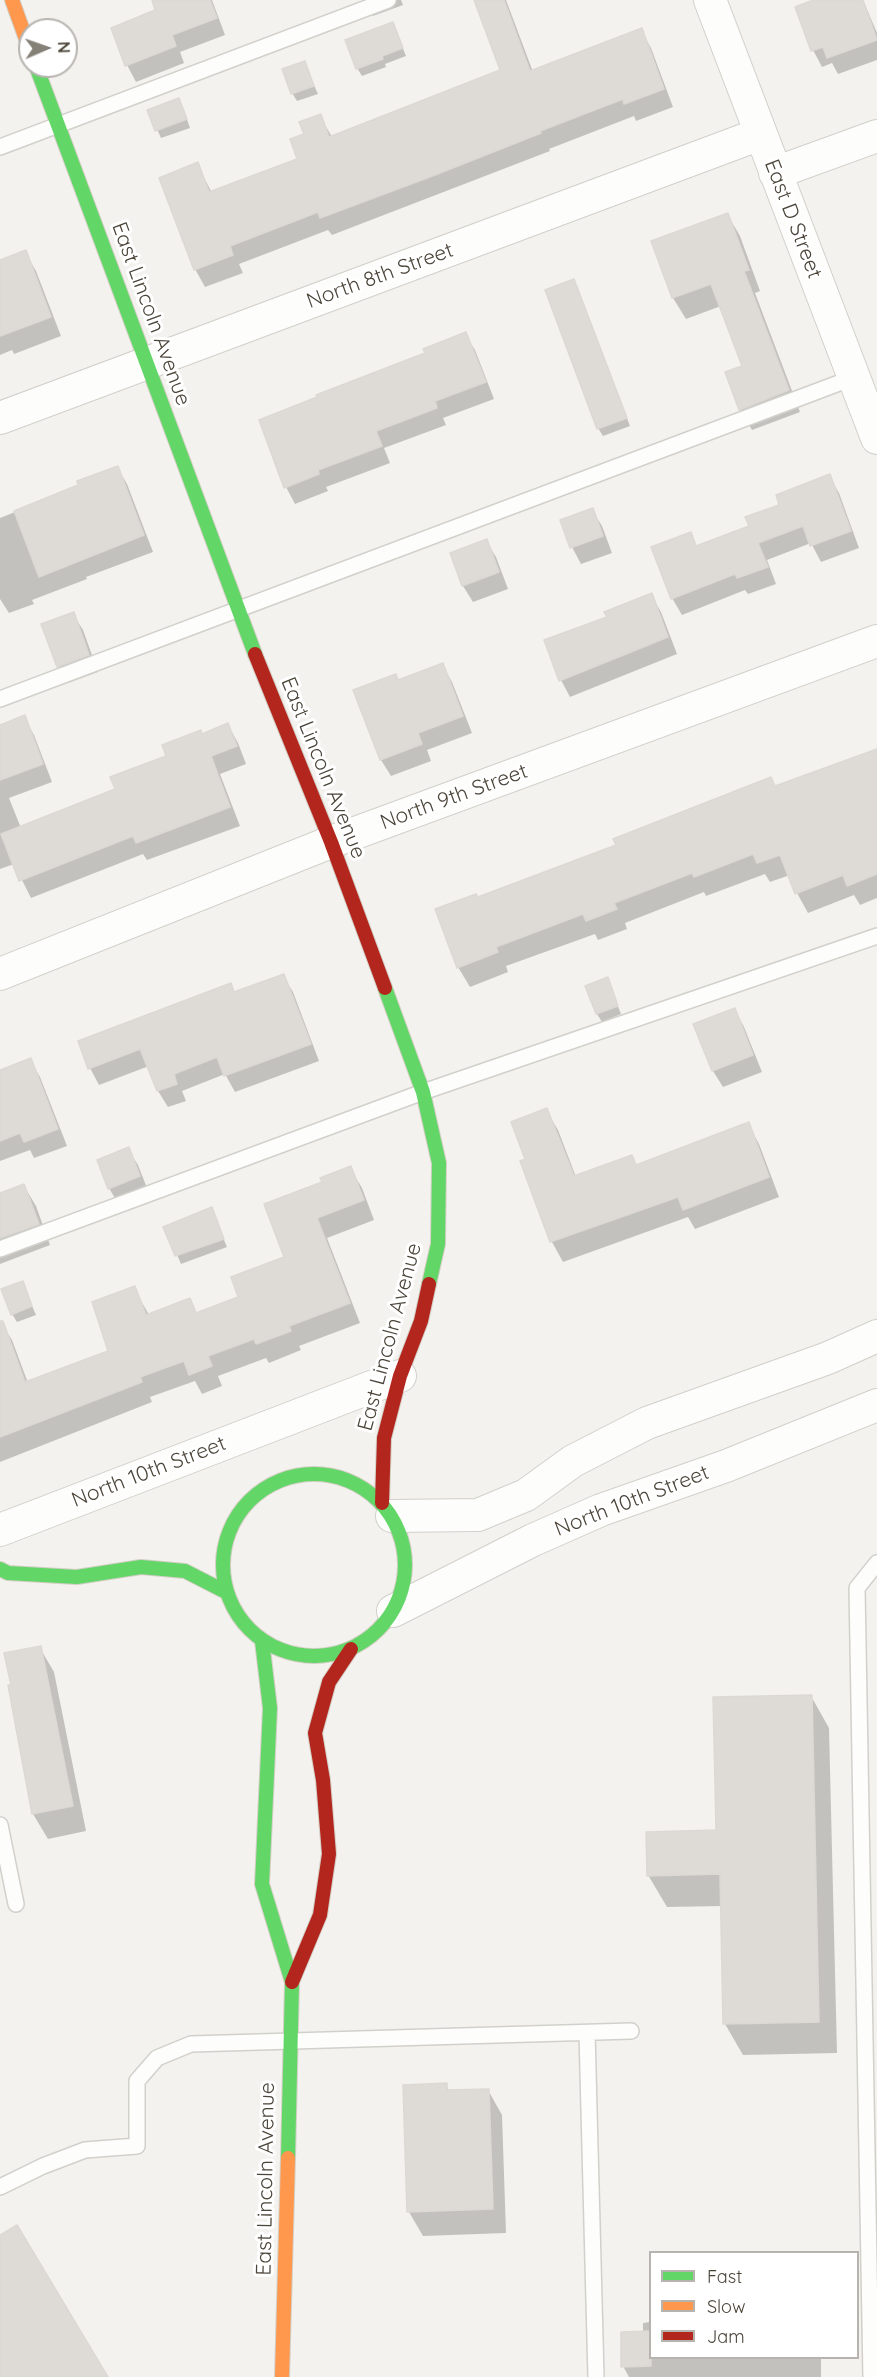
<!DOCTYPE html>
<style>
body{margin:0}
#map{position:relative;width:877px;height:2377px;overflow:hidden;background:#f4f2ee;font-family:Quicksand,sans-serif}
canvas{display:block}
.legend{position:absolute;left:649px;top:2251px;width:210px;height:108px;box-sizing:border-box;background:#fff;border:2px solid #b7b4b0;margin:0;padding:8px 10px;list-style:none;font-size:18px;color:#4b4439}
.legend li{display:flex;align-items:center;gap:12px;height:30px}
.legend b{width:30px;border:2px solid #b7b4b0}
.north{position:absolute;left:18px;top:18px;width:60px;height:60px;box-sizing:border-box;background:#fff;border:2px solid #b7b4b0;border-radius:50%;rotate:88deg;font-size:16px;font-weight:700;line-height:24px;text-align:center;color:#4b4439}
.north::after{content:'';display:block;margin:auto;width:21px;height:27px;background:#868178;clip-path:polygon(50% 0,100% 100%,50% 72%,0 100%)}
</style>
<div id="map">
<canvas width="877" height="2377"></canvas>
<ul class="legend">
<li><b style="height:8px;background:#63d668"></b>Fast</li>
<li><b style="height:8px;background:#ff974d"></b>Slow</li>
<li><b style="height:8px;background:#b3261e"></b>Jam</li>
</ul>
<div class="north">N</div>
</div>
<script>
const ctx = document.querySelector('canvas').getContext('2d');
ctx.lineJoin = 'round';
function paint(path, color) {
  ctx.fillStyle = color;
  ctx.fill(path, 'evenodd');
}
function stroke(path, color, width, dash) {
  ctx.strokeStyle = color;
  ctx.lineWidth = width;
  ctx.lineCap = dash ? 'butt' : 'round';
  ctx.setLineDash(dash || []);
  ctx.stroke(path);
}
function write(font, color, halo, rows, align = 'center') {
  ctx.font = font + ' Quicksand,sans-serif';
  ctx.lineWidth = 6;
  ctx.setLineDash([]);
  ctx.textBaseline = 'middle';
  ctx.strokeStyle = halo;
  ctx.fillStyle = color;
  for (const [text, x, y, turn = 0] of rows) {
    ctx.save();
    ctx.translate(x, y);
    ctx.rotate((+turn || 0) * Math.PI / 180);
    ctx.textAlign = isNaN(turn) ? turn : align;
    if (halo) ctx.strokeText(text, 0, 0);
    ctx.fillText(text, 0, 0);
    ctx.restore();
  }
}
paint(new Path2D(`
 M164 0H212L225 35 180 52 184 63 136 82 127 65Z
 M364 0H401L403 5 373 16Z
 M475 0H506L533 72 641 30 651 48 673 107 636 121 634 116 549 149 550 151 332 235 328 230 239 264 243 273 205 287 195 269 197 164 212 193 299 159 306 135 320 116 332 137 502 71Z
 M841 0H863L877 33V60L838 74 832 63 822 67 813 50Z
 M393 24 406 56 385 64 386 67 362 76 357 68Z
 M304 63 318 94 297 101 292 93Z
 M183 108 190 128 161 138 149 111Z
 M727 214 740 236 760 291 755 293 800 412 752 430 740 409 744 367 721 306 686 319 673 298 653 242Z
 M25 252 36 271 61 336 14 354 12 350 0 355V262Z
 M574 281 630 426 603 436 598 428Z
 M465 334 475 350 494 399 443 418 446 425 384 448 390 463 326 487 328 491 295 504 286 487 427 354Z
 M117 467 127 484 153 552 86 577 87 579 32 600 34 604 9 613 0 599V518L80 486Z
 M829 476 839 493 859 548 821 562 811 543 767 560 776 584 748 594 745 590 682 615 672 598 690 534 697 547 751 527Z
 M592 510 602 526 612 553 581 564 572 547Z
 M486 541 496 557 508 589 473 602 463 586 452 554Z
 M651 595 661 612 677 654 570 697 561 680 608 618Z
 M73 614 83 630 98 672 68 683 58 666Z
 M442 665 452 682 472 733 427 750 431 761 391 776 381 760 355 690 399 682Z
 M24 717 34 735 52 782 9 798 21 828 117 790 202 735 228 725 238 743 246 764 220 774 240 826 147 860 143 854 31 898 14 864 0 869V726Z
 M877 750V898L860 905 854 895 808 913 797 893 790 875 770 882 765 874 706 896 704 892 625 923 627 929 598 940 595 934 506 966 508 972 470 987 458 967 477 898Z
 M283 976 293 992 319 1061 235 1092 225 1074 182 1091 186 1101 168 1107 158 1091 149 1066 99 1085 90 1068 230 985 235 993Z
 M607 979 621 1014 602 1022 597 1014Z
 M735 1010 744 1027 762 1072 723 1087 713 1071Z
 M30 1060 40 1077 67 1146 34 1158 30 1150 0 1161V1071Z
 M546 1110 558 1130 576 1177 632 1157 637 1167 748 1124 759 1144 779 1197 695 1229 688 1217 563 1262 552 1242 521 1162 527 1160Z
 M128 1149 138 1165 149 1193 119 1205 109 1188Z
 M350 1168 362 1188 374 1220 327 1238 360 1323 299 1346 301 1350 269 1363 266 1358 218 1376 222 1386 202 1394 195 1381 150 1397 152 1402 0 1462V1321L12 1340 28 1383 110 1352 134 1288 149 1315 190 1300 197 1314 240 1298 286 1258 324 1182Z
 M24 1186 36 1206 50 1245 0 1264V1195Z
 M211 1209 227 1247 181 1264 165 1227Z
 M22 1283 36 1315 17 1322 12 1314Z
 M40 1648 54 1672 86 1831 48 1839 33 1814 9 1687 12 1686Z
 M811 1696 829 1728 837 2053 743 2055 725 2024 722 1906 667 1907 648 1875 717 1832Z
 M446 2085 450 2092 488 2090 502 2115 506 2233 423 2236 409 2212Z
 M650 2322V2358H821V2377H629L623 2366 643 2333V2323Z`), '#0003');
const building = new Path2D(`
 M152 0H210L217 18 172 35 176 46 125 66 111 28 155 10Z
 M474 0H504L530 71 642 28 664 89 624 104 623 99 540 131 541 133 435 175 320 218 318 212 230 246 233 255 194 270 159 178 198 162 209 192 297 159 290 139 304 134 299 122 321 114 329 137 500 70Z
 M813 0H863L877 40 827 58 823 47 811 51 795 7Z
 M393 22 403 48 382 56 383 59 356 69 345 40Z
 M305 61 314 86 291 94 282 69Z
 M179 98 187 119 155 131 147 110Z
 M728 213 749 270 744 271 789 390 739 410 725 372 742 366 711 284 672 298 651 241Z
 M26 250 51 317 0 336V260Z
 M574 279 627 418 597 429 545 290Z
 M466 332 486 382 435 401 437 408 376 431 382 446 318 470 319 474 284 488 259 420 317 397 316 395 425 353 423 349Z
 M118 466 144 535 39 577 14 511 78 485 77 481Z
 M830 474 851 531 810 546 803 526 758 543 768 567 737 578 735 574 671 599 651 547 691 532 696 546 749 526 745 517 779 505 776 495Z
 M593 508 603 536 570 548 560 520Z
 M487 539 499 572 462 586 450 553Z
 M652 593 668 637 559 681 544 640 607 617 604 612Z
 M74 612 89 655 57 667 41 624Z
 M443 663 463 716 418 733 422 744 380 760 353 690 396 674 398 680Z
 M25 715 43 764 0 780V725Z
 M228 723 237 746 211 756 230 807 136 843 133 836 19 881 1 834 115 789 110 777 166 756 162 745 201 730 202 734Z
 M877 749V874L847 886 843 875 795 894 780 855 757 863 753 854 694 877 692 873 614 903 617 909 586 921 583 914 496 947 498 952 457 968 435 909 476 894 478 897 616 845 613 839 771 777 775 786Z
 M284 974 311 1044 224 1076 217 1057 174 1074 177 1084 157 1091 140 1049 88 1069 78 1041 231 983 234 992Z
 M608 977 618 1006 596 1014 585 986Z
 M735 1008 753 1055 712 1071 693 1024Z
 M31 1058 58 1129 24 1142 20 1133 0 1141V1070Z
 M547 1108 574 1176 632 1155 636 1165 749 1122 769 1177 683 1210 678 1197 550 1242 520 1161 525 1159 511 1122Z
 M129 1147 140 1176 108 1189 97 1160Z
 M351 1166 364 1200 317 1218 350 1303 289 1326 291 1331 256 1344 254 1339 208 1356 212 1366 189 1375 184 1361 140 1377 142 1382 0 1437V1321H3L25 1382 108 1351 92 1302 135 1286 146 1315 190 1298 196 1313 238 1297 231 1277 284 1257 264 1204 322 1182 320 1178Z
 M24 1184 39 1224 0 1238V1193Z
 M212 1207 224 1239 175 1256 163 1227Z
 M23 1281 32 1306 11 1315 1 1289Z
 M41 1646 73 1806 32 1814 8 1685H11L4 1653Z
 M812 1695 819 2022 723 2024 720 1874 647 1876 646 1832 716 1830 713 1697Z
 M447 2083V2090L489 2089 493 2209 407 2212 403 2085Z
 M17 2225 108 2377H0V2235Z
 M651 2331V2366L621 2367V2332Z`);
paint(building, '#dedbd6');
stroke(building, '#dcd9d4', 1.5);
const lane = new Path2D(`
 M0 147 388 0
 M0 699 855 377
 M0 1249 423 1092 877 936
 M0 1825 16 1904
 M587 2033 596 2377
 M0 2187 43 2166 85 2150 137 2146V2081L157 2058 191 2044 631 2031
 M871 2377 857 1588 877 1563`);
const street = new Path2D(`
 M710 0 877 438
 M775 173 877 136
 M0 418 760 134
 M0 974 331 842 877 641
 M392 1516 478 1515 526 1495 573 1461 647 1423 828 1358 877 1336
 M0 1530 400 1376
 M393 1611 533 1540 601 1510 726 1466 877 1405`);
const fast = new Path2D(`
 M36 66 255 654
 M385 988 423 1092 439 1163 438 1244 429 1284
 M223 1565a91 91 0 1 1 182 0a91 91 0 1 1-182 0Z
 M0 1569 8 1573 77 1577 141 1567 185 1571 226 1592
 M262 1641 270 1708 262 1884 292 1982 288 2158`);
const slow = new Path2D(`
 M12 0 30 50
 M282 2377 288 2158`);
const jam = new Path2D(`
 M255 654 331 842 385 988
 M382 1503 384 1438 400 1376 421 1321 429 1284
 M292 1982 320 1915 329 1854 323 1780 315 1733 329 1682 351 1649`);
stroke(lane, '#d2d0cb', 18);
stroke(street, '#d2d0cb', 34);
stroke(fast, '#d3cfc5', 16);
stroke(slow, '#d3cfc5', 16);
stroke(jam, '#d3cfc5', 16);
stroke(lane, '#fdfdfc', 15);
stroke(street, '#fdfdfc', 32);
stroke(fast, '#63d668', 14);
stroke(slow, '#ff974d', 14);
stroke(jam, '#b3261e', 14);
write('21px', '#4b4439', '#fff', [
 ["East D Street",793,219,69],
 ["North 8th Street",380,276,-20],
 ["East Lincoln Avenue",151,314,70],
 ["East Lincoln Avenue",323,768,68],
 ["North 9th Street",454,797,-20],
 ["East Lincoln Avenue",390,1337,-75],
 ["North 10th Street",149,1472,-21],
 ["North 10th Street",632,1501,-21],
 ["East Lincoln Avenue",266,2179,-89]
]);
</script>
